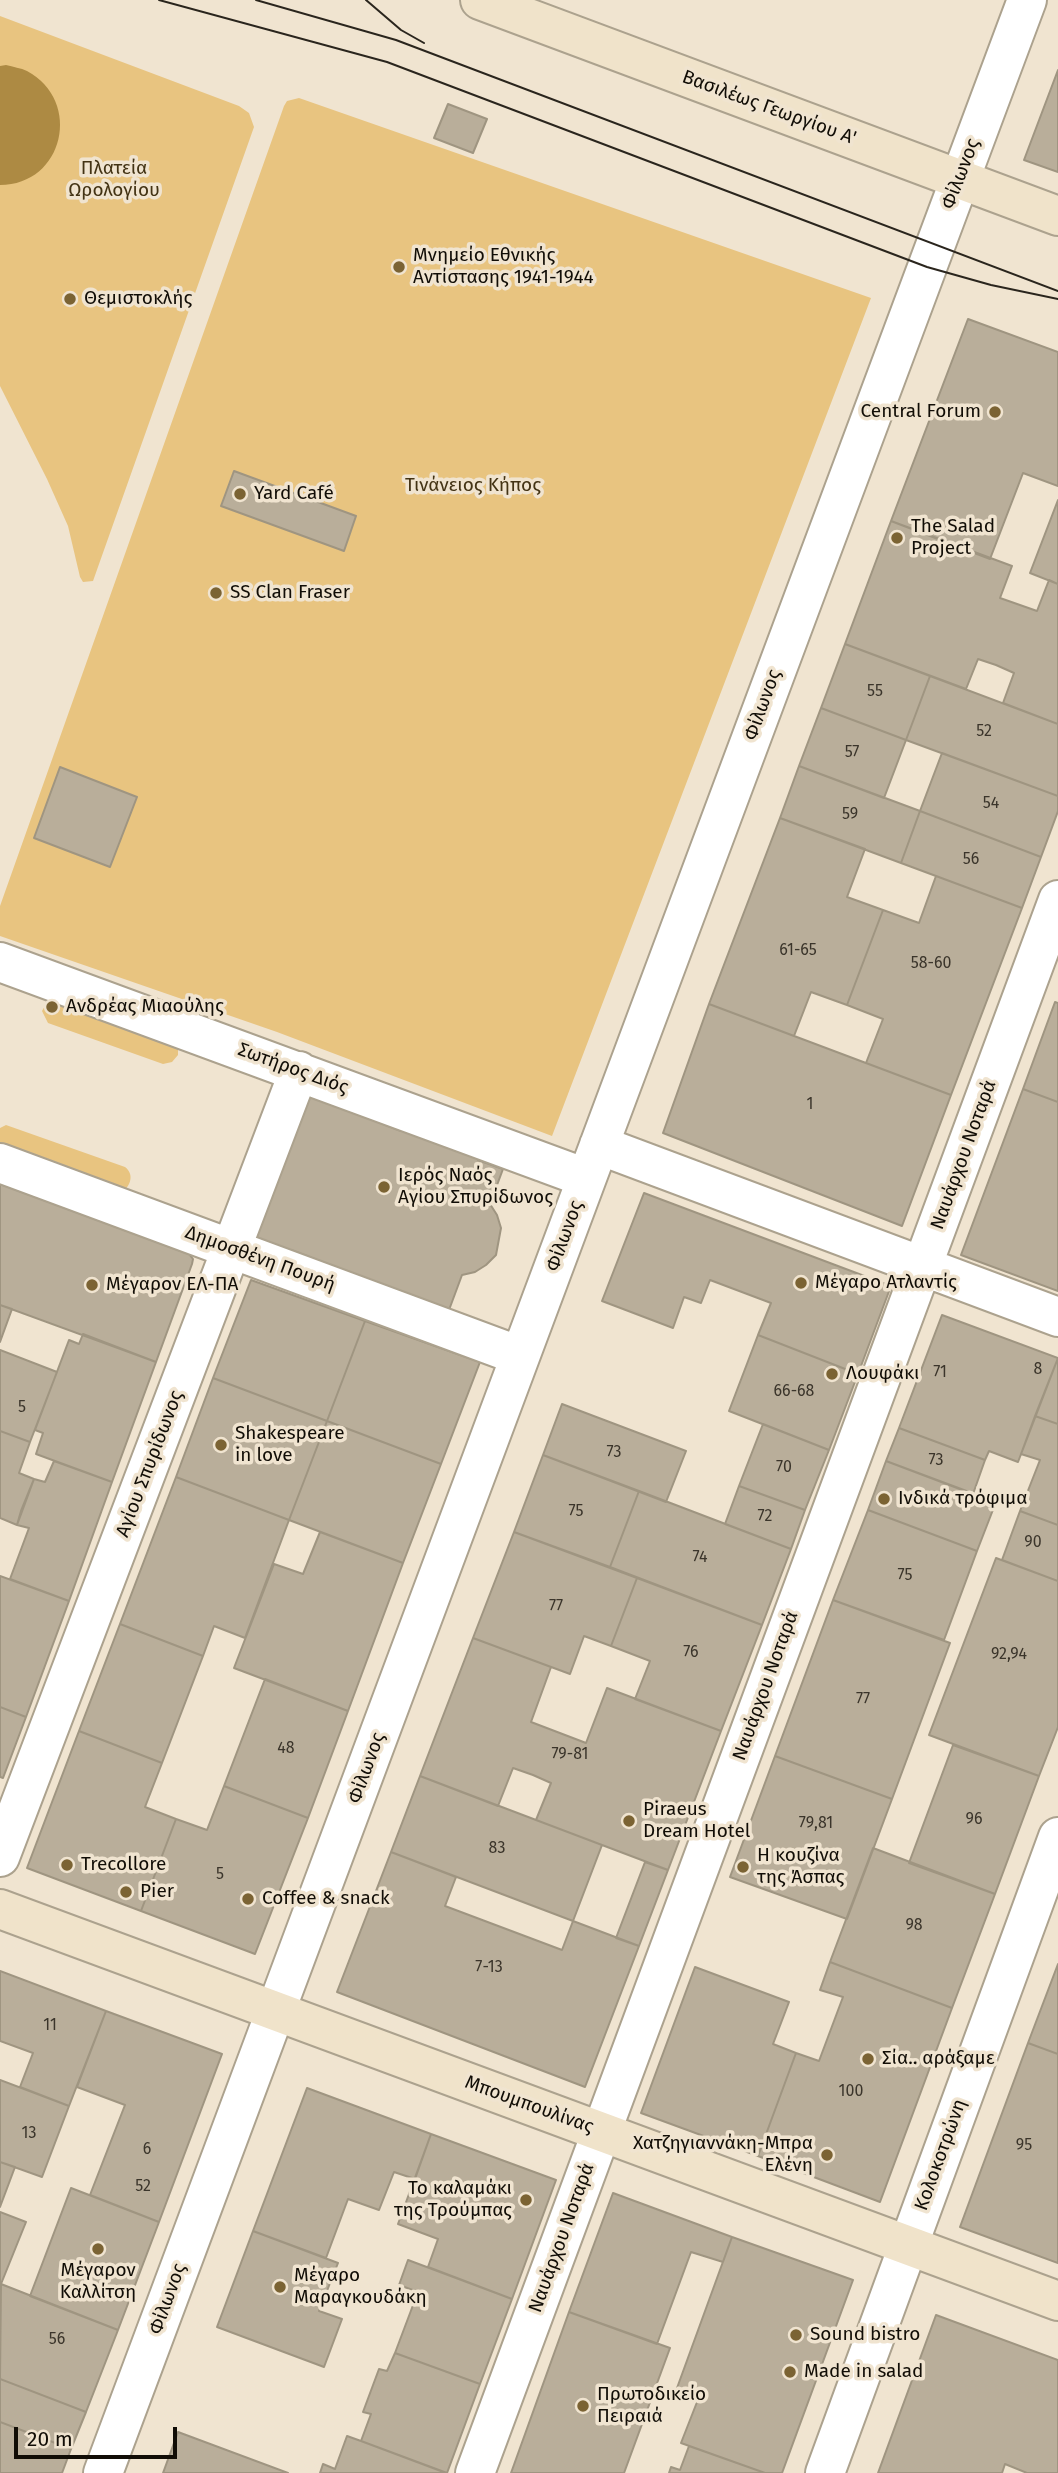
<!DOCTYPE html>
<meta charset="utf-8">
<style>
body{margin:0}
#map{position:relative;width:1058px;height:2473px;overflow:hidden;background:#f0e4d0;font-family:"Fira Sans",sans-serif}
canvas{display:block}
.scale{position:absolute;left:14px;top:2427px;width:163px;height:32px;box-sizing:border-box;border:4px solid #110d06;border-top:0;padding-left:9px;font-size:21px;line-height:24px;white-space:nowrap;color:#110d06;-webkit-text-stroke:5px #f0e4d0;paint-order:stroke}
</style>
<div id="map">
<canvas width="1058" height="2473"></canvas>
<div class="scale">20 m</div>
</div>
<script>
const ctx = document.querySelector('canvas').getContext('2d');
ctx.lineJoin = 'round';
function paint(path, color) {
  ctx.fillStyle = color;
  ctx.fill(path, 'evenodd');
}
function stroke(path, color, width, dash) {
  ctx.strokeStyle = color;
  ctx.lineWidth = width;
  ctx.lineCap = dash ? 'butt' : 'round';
  ctx.setLineDash(dash || []);
  ctx.stroke(path);
}
function write(font, color, halo, rows, align = 'center') {
  ctx.font = font + ' "Fira Sans",sans-serif';
  ctx.lineWidth = 7;
  ctx.setLineDash([]);
  ctx.textBaseline = 'middle';
  ctx.strokeStyle = halo;
  ctx.fillStyle = color;
  for (const [text, x, y, turn = 0] of rows) {
    ctx.save();
    ctx.translate(x, y);
    ctx.rotate((+turn || 0) * Math.PI / 180);
    ctx.textAlign = isNaN(turn) ? turn : align;
    if (halo) ctx.strokeText(text, 0, 0);
    ctx.fillText(text, 0, 0);
    ctx.restore();
  }
}
paint(new Path2D(`
 M0 16 239 106 249 113 254 127 93 581 83 582 80 577 68 526 47 479 0 386Z
 M299 98 871 298 552 1136 277 1032 0 936V906L284 106 287 101Z
 M49 999 178 1046V1055L172 1062 163 1064 48 1023 42 1011Z
 M6 1125 125 1167C134 1174 131 1184 124 1191L0 1150V1128Z`), '#e8c480');
paint(new Path2D(`
 M6 65C13 67 21 68 27 71 83 101 64 185 0 185V66Z`), '#ad8a43');
const building = new Path2D(`
 M1058 70V172L1024 160Z
 M448 104 487 119 473 153 434 138Z
 M968 319 1058 352V486L1023 473 990 559 891 521Z
 M234 471 356 516 344 551 221 506Z
 M1058 500V584L1030 573Z
 M891 521 1012 566 1000 598 1037 611 1049 580 1058 584V724L1003 703 1014 673 996 665 978 659 966 689 845 644Z
 M845 644 930 676 906 740 821 708Z
 M930 676 1058 724V796L906 740Z
 M821 708 906 740 884 798 799 766Z
 M942 753 1058 796V811L1041 857 920 811Z
 M799 766 920 811 901 863 780 818Z
 M60 767 137 797 110 867 34 838Z
 M920 811 1041 857 1022 908 901 863Z
 M780 818 865 849 847 897 883 910 847 1005 811 992 794 1036 709 1004Z
 M936 876 1022 908 951 1095 866 1063 883 1019 847 1005 883 910 919 923Z
 M1055 1002 1058 1003V1102L1023 1089Z
 M709 1004 951 1095 902 1226 663 1133Z
 M1023 1089 1058 1102V1291L961 1255Z
 M307 1091 345 1109 401 1131 402 1127 479 1156 478 1160 503 1169 490 1204 497 1215 501 1228 496 1255 486 1265 475 1272 462 1275 449 1310 424 1300 422 1304 345 1275 346 1271 291 1250 290 1253 251 1239Z
 M0 1184 189 1254 193 1259 192 1264 156 1362 0 1305Z
 M644 1193 891 1286 858 1374 758 1335 771 1303 710 1280 701 1303 684 1297 673 1328 602 1301Z
 M251 1280 365 1321 327 1421 213 1378Z
 M0 1305 12 1309 0 1342Z
 M942 1315 1058 1358 1018 1462 989 1451 985 1460 899 1428Z
 M365 1321 480 1362 441 1464 327 1421Z
 M83 1334 156 1362 112 1482 36 1454 43 1433 35 1430 69 1340 79 1344Z
 M758 1335 858 1374 829 1450 729 1411Z
 M0 1350 57 1372 30 1442 0 1431Z
 M1058 1358V1424L1035 1416Z
 M213 1378 327 1421 289 1520 176 1477Z
 M562 1404 686 1451 666 1502 543 1455Z
 M1035 1416 1058 1424V1525L1020 1511 1040 1460 1021 1454Z
 M327 1421 441 1464 403 1563 289 1520Z
 M763 1424 829 1450 805 1510 739 1486Z
 M899 1428 985 1460 973 1494 886 1461Z
 M0 1431 30 1442 19 1473 34 1479 17 1525 0 1518Z
 M543 1455 639 1491 610 1567 514 1532Z
 M54 1461 112 1482 69 1601 10 1579 29 1528 17 1525 21 1511 34 1479 45 1482Z
 M886 1461 996 1502 977 1551 868 1510Z
 M176 1477 289 1520 245 1638 214 1626 203 1656 120 1624Z
 M739 1486 805 1510 791 1549 725 1524Z
 M639 1491 791 1549 762 1625 610 1567Z
 M868 1510 977 1551 944 1640 833 1600Z
 M1020 1511 1058 1525V1581L1002 1560Z
 M320 1532 403 1563 348 1711 234 1668 274 1564 303 1574Z
 M514 1532 637 1578 611 1646 584 1636 570 1674 473 1638Z
 M996 1558 1058 1581V1727L1039 1776 929 1735Z
 M0 1576 69 1601 26 1717 0 1707Z
 M637 1578 762 1625 721 1731 635 1699 650 1661 611 1646Z
 M833 1600 950 1643 892 1799 775 1756Z
 M120 1624 203 1656 162 1763 79 1731Z
 M473 1638 551 1667 531 1722 586 1743 607 1688 721 1731 668 1870 536 1820 551 1783 533 1775 513 1768 498 1806 420 1776Z
 M265 1679 348 1711 308 1818 224 1786Z
 M0 1707 26 1717 3 1778 0 1777Z
 M79 1731 162 1763 145 1807 176 1819 141 1911 27 1868Z
 M953 1745 1039 1776 995 1894 909 1863Z
 M775 1756 892 1799 847 1919 730 1877Z
 M420 1776 602 1845 573 1921 391 1852Z
 M224 1786 308 1818 255 1954 141 1911 176 1819 207 1830Z
 M873 1848 995 1894 952 2008 830 1962Z
 M391 1852 456 1877 445 1906 562 1950 573 1921 639 1946 585 2087 337 1992Z
 M645 1862 668 1870 639 1946 616 1938Z
 M830 1962 952 2008 880 2202 758 2156 796 2053 819 2061 843 1997 820 1990Z
 M1058 1964V2054L1028 2043Z
 M695 1967 789 2002 773 2044 796 2053 758 2156 641 2113Z
 M0 1971 106 2011 69 2106 20 2087 33 2053 0 2041Z
 M106 2011 222 2054 159 2222 90 2195 125 2105 77 2087Z
 M1028 2043 1058 2054V2263L960 2227Z
 M0 2080 69 2106 42 2177 0 2162Z
 M307 2088 431 2134 415 2179 394 2172 379 2210 348 2199 326 2258 253 2231Z
 M431 2134 556 2180 512 2299 428 2267 438 2239 398 2224Z
 M0 2162 15 2167 0 2207Z
 M71 2188 159 2222 118 2330 30 2296Z
 M613 2193 732 2237 723 2262 691 2252 657 2344 569 2312Z
 M0 2212 26 2222 1 2284H0Z
 M253 2231 338 2263 319 2311 342 2319 324 2367 217 2327Z
 M732 2237 853 2280 782 2473H765L681 2443 699 2397 677 2388Z
 M408 2260 512 2299 480 2384 395 2353 418 2292 399 2285Z
 M1 2284 118 2330 86 2412 0 2379Z
 M569 2312 670 2348 624 2473H511Z
 M936 2315 1058 2360V2473H1027L1005 2464 1002 2473H878Z
 M395 2353 480 2384 447 2473 361 2441 371 2414 363 2412 379 2369 387 2371Z
 M0 2379 86 2412 71 2449 0 2422Z
 M0 2422 71 2449 62 2473H0Z
 M178 2432 288 2473H163Z
 M347 2436 361 2441 446 2473H320L323 2464 335 2469Z
 M689 2446 765 2473H669L671 2467 680 2470Z`);
paint(building, '#b9ae9a');
stroke(building, '#9f9581', 2);
const street = new Path2D(`
 M0 962 586 1178
 M599 1145 1058 1317
 M0 1163 520 1356
 M0 1857 299 1071
 M103 2473 1027 0
 M475 2473 1058 900
 M825 2473 1058 1837`);
const secondary = new Path2D(`
 M480 0 1058 216
 M0 1909 1058 2301`);
stroke(street, '#aca28e', 42);
stroke(secondary, '#aca28e', 42);
stroke(street, '#fff', 38);
stroke(secondary, '#f0e3ca', 38);
stroke(new Path2D(`
 M159 0 387 62 927 267 991 285 1058 299
 M256 0 396 40 1058 291
 M366 0 401 30 424 43`), '#2a251d', 2);
for (const [x, y, r, color] of [
 [399,267,7,"#7b6333"],
 [70,299,7,"#7b6333"],
 [995,412,7,"#7b6333"],
 [240,494,7,"#7b6333"],
 [897,538,7,"#7b6333"],
 [216,593,7,"#7b6333"],
 [52,1007,7,"#7b6333"],
 [384,1187,7,"#7b6333"],
 [801,1283,7,"#7b6333"],
 [92,1285,7,"#7b6333"],
 [832,1374,7,"#7b6333"],
 [221,1445,7,"#7b6333"],
 [884,1499,7,"#7b6333"],
 [629,1821,7,"#7b6333"],
 [67,1865,7,"#7b6333"],
 [743,1867,7,"#7b6333"],
 [126,1892,7,"#7b6333"],
 [248,1899,7,"#7b6333"],
 [868,2059,7,"#7b6333"],
 [827,2155,7,"#7b6333"],
 [526,2200,7,"#7b6333"],
 [98,2249,7,"#7b6333"],
 [280,2287,7,"#7b6333"],
 [796,2335,7,"#7b6333"],
 [790,2372,7,"#7b6333"],
 [583,2406,7,"#7b6333"]
]) {
  const dot = new Path2D();
  dot.arc(x, y, r, 0, 2 * Math.PI);
  ctx.fillStyle = color;
  ctx.fill(dot);
  stroke(dot, '#f0e4d0', 2.5);
}
write('16px', '#3b352b', null, [
 ["55",875,692],
 ["52",984,732],
 ["57",852,753],
 ["54",991,804],
 ["59",850,815],
 ["56",971,860],
 ["61-65",798,951],
 ["58-60",931,964],
 ["1",810,1105],
 ["8",1038,1370],
 ["71",940,1373],
 ["66-68",794,1392],
 ["5",22,1408],
 ["73",614,1453],
 ["73",936,1461],
 ["70",784,1468],
 ["75",576,1512],
 ["72",765,1517],
 ["90",1033,1543],
 ["74",700,1558],
 ["75",905,1576],
 ["77",556,1607],
 ["76",691,1653],
 ["92,94",1009,1655],
 ["77",863,1700],
 ["48",286,1749],
 ["79-81",570,1755],
 ["96",974,1820],
 ["79,81",816,1824],
 ["83",497,1849],
 ["5",220,1875],
 ["98",914,1926],
 ["7-13",489,1968],
 ["11",50,2026],
 ["100",851,2092],
 ["13",29,2134],
 ["95",1024,2146],
 ["6",147,2150],
 ["52",143,2187],
 ["56",57,2340]
]);
write('19px', '#110d06', '#f0e4d0', [
 ["Βασιλέως Γεωργίου Α'",769,108,20],
 ["Φίλωνος",961,174,-69],
 ["Φίλωνος",763,705,-70],
 ["Σωτήρος Διός",293,1069,20],
 ["Ναυάρχου Νοταρά",964,1155,-70],
 ["Φίλωνος",565,1236,-70],
 ["Δημοσθένη Πουρή",260,1259,20],
 ["Αγίου Σπυρίδωνος",150,1464,-69],
 ["Ναυάρχου Νοταρά",766,1686,-70],
 ["Φίλωνος",367,1768,-70],
 ["Μπουμπουλίνας",529,2105,20],
 ["Κολοκοτρώνη",941,2155,-70],
 ["Ναυάρχου Νοταρά",562,2238,-70],
 ["Φίλωνος",168,2299,-70]
]);
write('19px', '#433314', '#f0e4d0', [
 ["Πλατεία",114,169],
 ["Ωρολογίου",114,191],
 ["Τινάνειος Κήπος",473,486]
]);
write('19px', '#110d06', '#f0e4d0', [
 ["Μνημείο Εθνικής",413,256],
 ["Αντίστασης 1941-1944",413,278],
 ["Θεμιστοκλής",84,299],
 ["Central Forum",981,412,"right"],
 ["Yard Café",254,494],
 ["The Salad",911,527],
 ["Project",911,549],
 ["SS Clan Fraser",230,593],
 ["Ανδρέας Μιαούλης",66,1007],
 ["Ιερός Ναός",398,1176],
 ["Αγίου Σπυρίδωνος",398,1198],
 ["Μέγαρο Ατλαντίς",815,1283],
 ["Μέγαρον ΕΛ-ΠΑ",106,1285],
 ["Λουφάκι",846,1374],
 ["Shakespeare",235,1434],
 ["in love",235,1456],
 ["Ινδικά τρόφιμα",898,1499],
 ["Piraeus",643,1810],
 ["Dream Hotel",643,1832],
 ["Η κουζίνα",757,1856],
 ["της Άσπας",757,1878],
 ["Trecollore",81,1865],
 ["Pier",140,1892],
 ["Coffee & snack",262,1899],
 ["Σία.. αράξαμε",882,2059],
 ["Χατζηγιαννάκη-Μπρα",813,2144,"right"],
 ["Ελένη",813,2166,"right"],
 ["Το καλαμάκι",512,2189,"right"],
 ["της Τρούμπας",512,2211,"right"],
 ["Μέγαρον",98,2271,"center"],
 ["Καλλίτση",98,2293,"center"],
 ["Μέγαρο",294,2276],
 ["Μαραγκουδάκη",294,2298],
 ["Sound bistro",810,2335],
 ["Made in salad",804,2372],
 ["Πρωτοδικείο",597,2395],
 ["Πειραιά",597,2417]
], 'left');
</script>
